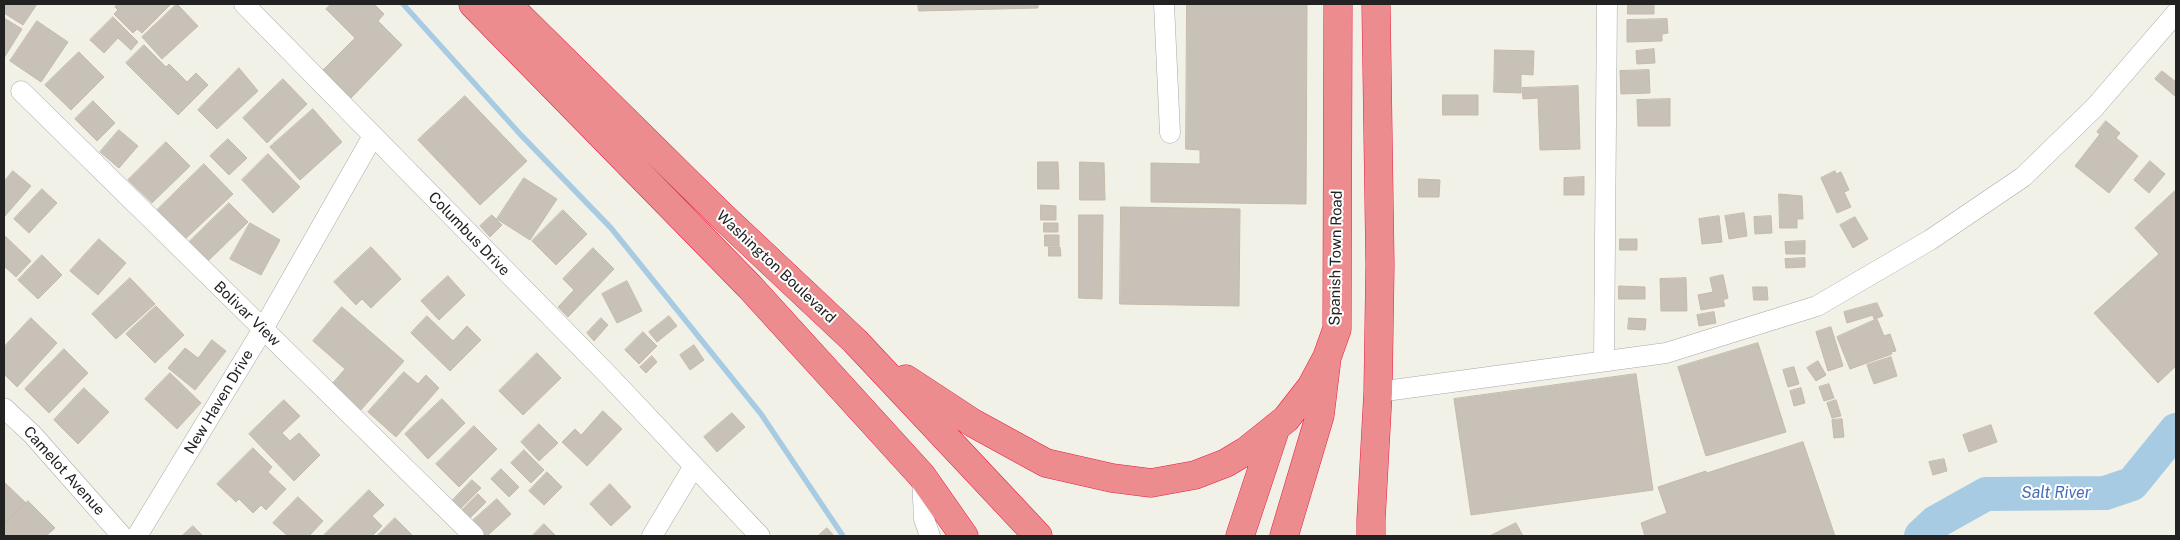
<!DOCTYPE html>
<style>
body{margin:0}
#map{position:relative;width:2180px;height:540px;overflow:hidden;background:#f2f1e8;font-family:"Public Sans",sans-serif}
canvas{display:block}
.frame{position:absolute;inset:0;border:5px solid #222;pointer-events:none}
</style>
<div id="map">
<canvas width="2180" height="540"></canvas>
<div class="frame"></div>
</div>
<script>
const ctx = document.querySelector('canvas').getContext('2d');
ctx.lineJoin = 'round';
function stroke(path, color, width, dash) {
  ctx.strokeStyle = color;
  ctx.lineWidth = width;
  ctx.lineCap = dash ? 'butt' : 'round';
  ctx.setLineDash(dash || []);
  ctx.stroke(path);
}
function paint(path, color) {
  ctx.fillStyle = color;
  ctx.fill(path, 'evenodd');
}
function write(font, color, halo, rows, align = 'center') {
  ctx.font = font + ' "Public Sans",sans-serif';
  ctx.lineWidth = 4;
  ctx.setLineDash([]);
  ctx.textBaseline = 'middle';
  ctx.strokeStyle = halo;
  ctx.fillStyle = color;
  for (const [text, x, y, turn = 0] of rows) {
    ctx.save();
    ctx.translate(x, y);
    ctx.rotate((+turn || 0) * Math.PI / 180);
    ctx.textAlign = isNaN(turn) ? turn : align;
    if (halo) ctx.strokeText(text, 0, 0);
    ctx.fillText(text, 0, 0);
    ctx.restore();
  }
}
stroke(new Path2D(`
 M403 4 520 134 611 228 761 414 843 536`), '#a6cbe2', 5.5);
stroke(new Path2D(`
 M1921 536 1936 522 1986 494 2105 493 2132 484 2176 430`), '#a6cbe2', 34);
const building = new Path2D(`
 M4 4H37L23 25 4 13Z
 M119 4H171L142 33 137 29 133 33 114 14 118 10 115 7Z
 M177 4 198 26 162 59 142 37Z
 M331 4H374L384 14 378 21 402 45 351 98 323 70 355 38 326 9Z
 M918 4H1038V8L919 11Z
 M1187 4H1307L1306 204 1151 202V163L1200 164V150L1186 149Z
 M1628 4H1654V14H1628Z
 M113 17 138 42 131 50 118 38 104 53 90 40Z
 M4 18 22 29 4 58Z
 M1667 19 1668 33 1662 34V41L1627 42V20Z
 M37 21 68 42 41 82 10 61Z
 M144 45 166 67 169 64 187 82 196 73 208 85 178 115 126 63Z
 M1654 49 1655 63 1637 64 1636 51Z
 M1495 50 1534 51 1533 75 1521 74V93L1494 92Z
 M79 52 104 77 71 110 45 85Z
 M239 68 258 91 217 129 198 110Z
 M1649 70 1650 93 1621 94 1620 71Z
 M2162 71 2176 82V97L2155 79Z
 M283 79 307 104 267 143 243 118Z
 M1578 86 1580 149 1540 150 1538 98 1523 99 1522 88Z
 M1443 95H1478V115H1443Z
 M465 96 527 161 480 205 418 140Z
 M1670 99V126H1638L1637 100Z
 M93 101 115 123 97 141 75 119Z
 M313 109 342 142 300 180 270 147Z
 M2106 121 2120 133 2116 138 2138 156 2109 193 2075 166 2100 134 2097 132Z
 M119 130 138 146 119 168 100 152Z
 M228 139 247 158 229 175 210 156Z
 M166 142 190 166 152 203 128 180Z
 M268 154 300 187 273 213 242 180Z
 M2150 161 2165 174 2149 193 2134 180Z
 M1038 162H1058L1059 189H1038Z
 M1080 162 1104 163 1105 200H1080Z
 M204 164 233 194 180 244 152 215Z
 M13 171 31 186 5 216 4 182Z
 M1835 171 1836 174 1841 172 1849 190 1844 192 1851 207 1837 213 1821 178Z
 M1584 177V195H1564V178Z
 M524 178 557 199 530 240 497 219Z
 M1419 179 1440 180 1439 197H1419Z
 M42 189 57 203 29 233 14 219Z
 M2176 190V366L2158 383 2094 313 2159 254 2135 228Z
 M1779 194 1802 196 1803 219H1797V228H1780Z
 M229 203 248 222 206 263 187 244Z
 M1041 205 1056 206V220H1041Z
 M1121 207 1240 209 1239 306 1120 304Z
 M563 210 587 234 556 265 532 241Z
 M1744 213 1747 236 1729 239 1725 216Z
 M492 215 502 225 490 237 480 226Z
 M1079 215H1103L1102 299 1079 298Z
 M1719 216 1722 242 1702 244 1699 219Z
 M1771 216 1772 233 1755 234 1754 217Z
 M1855 217 1868 239 1853 248 1840 225Z
 M250 223 280 240 261 275 230 259Z
 M1044 223H1058V232H1044Z
 M4 235 31 261 16 277 4 266Z
 M1045 235H1059V246H1045Z
 M99 239 126 263 98 295 70 271Z
 M1620 239H1637V250H1620Z
 M1805 241V254H1786L1785 242Z
 M371 247 401 279 371 308 362 299 356 305 334 282Z
 M1049 247H1060L1061 256H1049Z
 M593 248 614 269 568 317 558 307 574 290 563 279Z
 M42 255 62 275 38 299 18 280Z
 M1805 258V267L1786 268 1785 259Z
 M1723 275 1728 298 1723 300 1725 306 1701 310 1698 295 1713 292 1710 278Z
 M448 276 465 295 439 320 421 301Z
 M130 278 155 304 116 339 92 314Z
 M1686 278 1687 311H1661L1660 279Z
 M627 281 642 311 617 323 602 294Z
 M1619 286 1645 287V299H1619Z
 M1753 287H1767L1768 300H1754Z
 M1877 303 1883 316 1874 319 1873 315 1847 323 1844 312Z
 M156 306 184 335 155 363 126 334Z
 M342 307 404 361 360 411 331 385 345 369 313 341Z
 M1714 312 1716 323 1699 326 1697 315Z
 M427 316 453 341 467 326 481 340 450 371 411 333Z
 M669 316 677 326 657 342 649 332Z
 M31 318 57 343 17 387 4 374V347Z
 M601 318 608 325 594 341 587 333Z
 M1629 318 1646 319 1645 330 1628 329Z
 M1877 319 1884 336 1890 334 1896 351 1891 352 1892 354 1850 369 1837 337Z
 M1831 327 1843 366 1828 371 1816 332Z
 M643 332 657 346 639 364 625 350Z
 M212 340 226 351 195 390 168 368 185 348 198 358Z
 M1758 343 1786 432 1706 456 1678 367Z
 M694 345 704 360 690 370 680 355Z
 M64 349 88 373 49 413 25 389Z
 M537 353 561 378 523 415 499 391Z
 M652 356 657 362 646 373 640 367Z
 M1891 357 1897 376 1874 384 1867 365Z
 M1818 361 1826 375 1816 381 1807 368Z
 M1794 367 1799 384 1788 387 1783 370Z
 M404 372 418 384 426 375 439 388 396 437 368 412Z
 M170 373 201 403 177 429 145 399Z
 M1636 374 1653 490 1471 515 1454 399Z
 M1829 384 1834 398 1824 401 1819 387Z
 M84 388 109 412 78 444 54 420Z
 M1801 388 1805 403 1794 406 1790 391Z
 M442 399 465 423 428 459 405 434Z
 M284 400 300 416 282 433 290 441 299 433 320 455 294 481 249 434Z
 M1836 400 1841 416 1832 418 1827 403Z
 M603 411 622 429 587 466 562 442 575 429 581 435Z
 M732 413 745 427 717 452 704 437Z
 M1842 419 1844 437 1834 438 1832 420Z
 M539 424 558 443 539 461 521 442Z
 M1991 425 1997 442 1969 452 1963 435Z
 M474 426 497 449 459 487 436 464Z
 M1803 442 1835 536H1645L1641 523 1667 513 1658 487 1706 471V473Z
 M253 448 272 467 268 472 286 489 266 510 261 505 253 513 239 499 236 502 217 484Z
 M524 450 544 470 531 483 511 463Z
 M1944 459 1947 471 1933 475 1929 462Z
 M501 469 519 487 509 497 491 479Z
 M547 472 562 487 544 505 529 491Z
 M472 480 481 488 458 511 450 503Z
 M4 482 26 503 4 525Z
 M610 484 631 507 611 526 590 504Z
 M369 490 384 505 372 516 382 526 372 536H323Z
 M478 494 486 502 470 518 462 510Z
 M298 497 323 521 309 536H288L273 523Z
 M497 499 511 514 487 536H484L471 522Z
 M28 501 55 528 46 536H4V525Z
 M395 518 413 536H377Z
 M1516 523 1523 536H1490Z
 M544 524 555 535 532 536Z
 M193 526 203 536H182Z
 M827 528 834 536H818Z`);
paint(building, '#c8c1b7');
stroke(building, '#c5baa9', 1);
const minor = new Path2D(`
 M244 4 611 378 760 536
 M1164 4 1170 133
 M21 91 474 536
 M1604 361 1607 4
 M1378 392 1666 353 1817 306 1930 240 2023 177 2095 107 2176 13
 M4 408 32 434 122 536
 M922 476 924 519 930 536
 M137 536 263 329 373 136
 M652 536 694 466`);
const highway = new Path2D(`
 M473 4 750 287 922 476 964 536
 M507 4 721 215 855 341 1038 536
 M906 379 973 423 1046 463 1112 478 1151 483 1195 475 1226 463 1246 451 1286 419 1311 387 1327 357
 M1240 536 1276 427
 M1284 536 1320 415 1327 357 1337 329 1338 4
 M1371 536V520L1378 392 1380 265 1376 4`);
stroke(minor, '#a9a9a9', 21);
stroke(highway, '#e71e42', 29);
stroke(minor, '#fff', 20);
stroke(highway, '#ed8c8e', 28);
write('15px', '#222', '#fff', [
 ["Columbus Drive",469,234,46],
 ["Spanish Town Road",1336,258,-89],
 ["Washington Boulevard",776,267,43],
 ["Bolivar View",247,314,44],
 ["New Haven Drive",219,402,-59],
 ["Camelot Avenue",64,471,48]
]);
write('italic 16px', '#466db9', '#fff', [
 ["Salt River",2056,493]
]);
</script>
